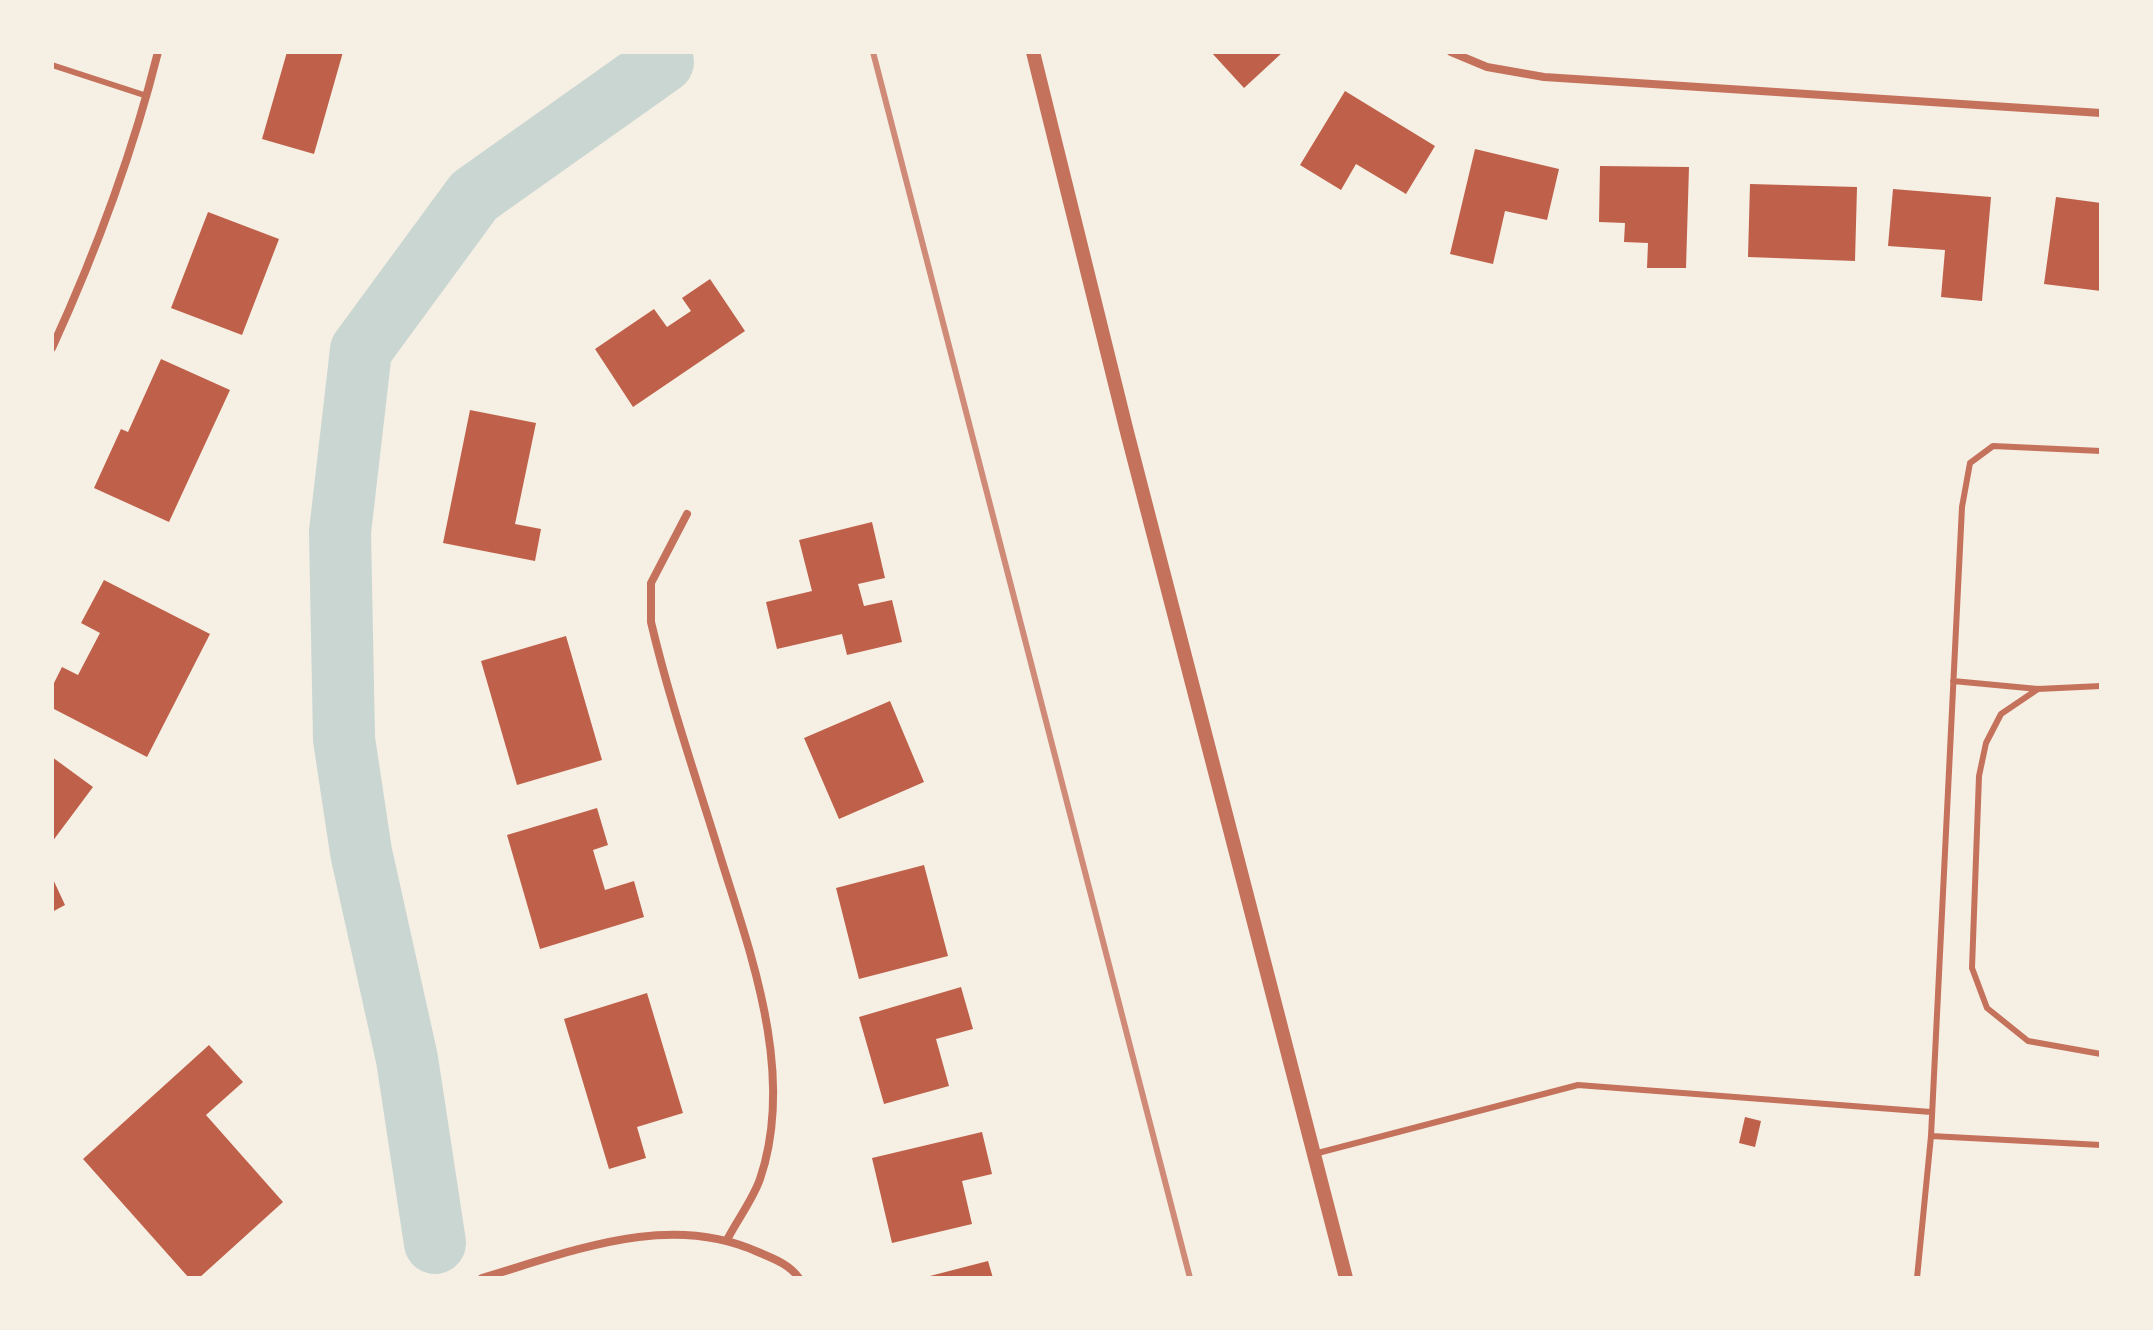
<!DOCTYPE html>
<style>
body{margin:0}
#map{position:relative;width:2153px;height:1330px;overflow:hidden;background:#f6efe4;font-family:"PT Sans Narrow",sans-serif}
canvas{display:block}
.frame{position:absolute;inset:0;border:54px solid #f6efe4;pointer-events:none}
</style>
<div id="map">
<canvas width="2153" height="1330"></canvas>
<div class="frame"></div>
</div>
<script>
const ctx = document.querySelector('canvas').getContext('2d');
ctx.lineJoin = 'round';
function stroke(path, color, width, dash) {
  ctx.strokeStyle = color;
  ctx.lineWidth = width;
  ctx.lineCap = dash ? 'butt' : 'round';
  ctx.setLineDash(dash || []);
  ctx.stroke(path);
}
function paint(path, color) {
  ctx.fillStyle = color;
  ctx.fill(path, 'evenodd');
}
stroke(new Path2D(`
 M435 1243 407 1059 361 852 344 739 340 532 361 350 474 196 663 62 655 52`), '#c9d6d2', 62);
paint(new Path2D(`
 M287 52H343L314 154 262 139Z
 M1211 52H1283L1244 88Z
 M1345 91 1435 146 1406 194 1356 164 1341 190 1300 165Z
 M1475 149 1559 169 1547 220 1505 211 1493 264 1450 254Z
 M1600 166 1689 167 1686 268H1647L1648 243 1624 242 1625 223 1599 222Z
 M1750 184 1857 187 1855 261 1748 257Z
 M1893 189 1991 197 1982 301 1941 297 1945 250 1888 246Z
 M2056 197 2101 203V291L2044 284Z
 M208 212 279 239 242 335 171 308Z
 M710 279 745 331 633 407 595 349 654 309 667 327 691 311 682 298Z
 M161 359 230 390 169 522 94 488 121 429 128 432Z
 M470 410 536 423 515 524 541 529 535 561 443 543Z
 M872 522 885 578 858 584 864 606 892 600 902 642 847 655 842 634 777 649 766 602 812 591 799 540Z
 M104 580 210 634 147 757 52 708V687L62 667 78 675 100 633 81 623Z
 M566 636 602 760 517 785 481 661Z
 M890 701 924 782 839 819 804 738Z
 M52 757 93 787 52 842Z
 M597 808 608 845 593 850 605 890 634 881 644 917 540 949 507 835Z
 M924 865 948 956 859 979 836 888Z
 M52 877 65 905 52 912Z
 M961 987 973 1029 936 1039 949 1086 884 1104 859 1017Z
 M647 993 683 1113 637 1127 646 1158 609 1169 564 1019Z
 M209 1045 243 1082 206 1115 283 1202 199 1278H189L83 1159Z
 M1745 1117 1761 1121 1755 1147 1739 1143Z
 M982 1132 992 1174 962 1181 972 1224 892 1243 872 1158Z
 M988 1261 993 1278H926V1277Z`), '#bf614a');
stroke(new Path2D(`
 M52 65 147 96
 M1953 681 2038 689 2101 686
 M2038 689 2001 714 1986 743 1979 776 1972 968 1987 1008 2028 1041 2101 1054
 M1931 1136 1962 507 1970 463 1993 446 2101 451
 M1314 1154 1578 1085 1931 1112
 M1917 1278 1931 1136 2101 1145`), '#c5725c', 6);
stroke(new Path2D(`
 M1451 52 1487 67 1544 77 2101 113
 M52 348C95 254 133 152 158 52
 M687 514 651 583V622C670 703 698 783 722 862 753 960 795 1076 760 1179 753 1199 738 1219 728 1238
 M482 1278C571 1252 668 1211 758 1252 774 1259 789 1264 799 1278`), '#c5725c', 8);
stroke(new Path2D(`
 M1033 52 1127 432 1346 1278`), '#c5725c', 14);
stroke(new Path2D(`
 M873 52 1190 1278`), '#cf8b77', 6);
</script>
